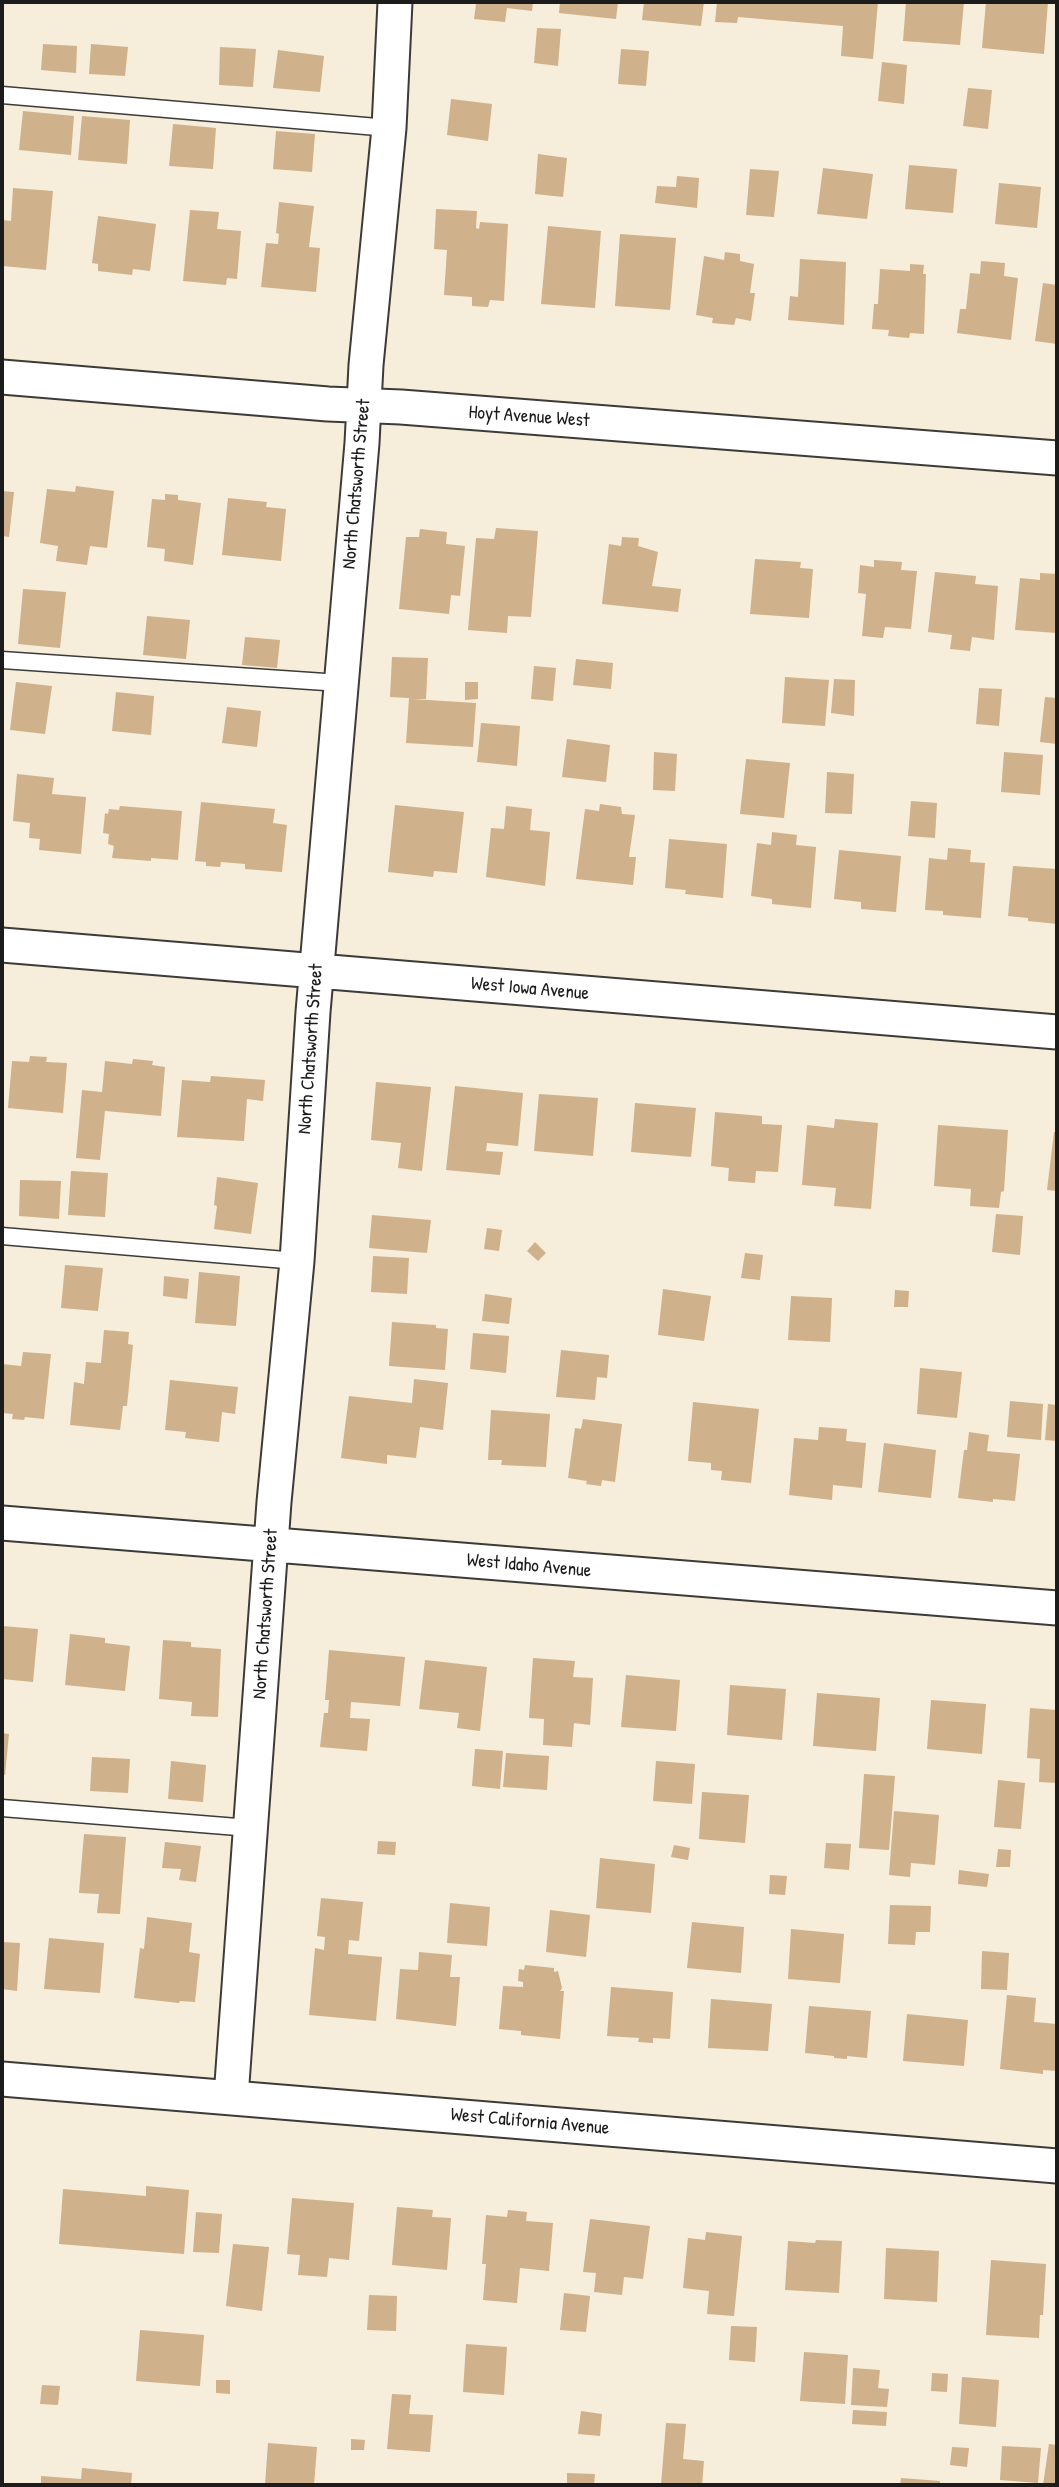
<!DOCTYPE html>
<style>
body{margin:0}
#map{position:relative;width:1059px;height:2487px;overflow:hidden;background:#f6edda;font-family:"Patrick Hand",sans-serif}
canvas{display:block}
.frame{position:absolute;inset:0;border:4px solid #1c1c1c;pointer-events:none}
</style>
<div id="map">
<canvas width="1059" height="2487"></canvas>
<div class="frame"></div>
</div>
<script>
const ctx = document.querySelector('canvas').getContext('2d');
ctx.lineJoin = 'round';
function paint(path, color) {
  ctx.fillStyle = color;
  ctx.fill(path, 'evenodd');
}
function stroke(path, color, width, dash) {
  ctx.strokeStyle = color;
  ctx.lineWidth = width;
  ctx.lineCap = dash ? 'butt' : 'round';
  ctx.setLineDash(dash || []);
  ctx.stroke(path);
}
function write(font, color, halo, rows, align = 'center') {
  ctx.font = font + ' "Patrick Hand",sans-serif';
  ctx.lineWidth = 5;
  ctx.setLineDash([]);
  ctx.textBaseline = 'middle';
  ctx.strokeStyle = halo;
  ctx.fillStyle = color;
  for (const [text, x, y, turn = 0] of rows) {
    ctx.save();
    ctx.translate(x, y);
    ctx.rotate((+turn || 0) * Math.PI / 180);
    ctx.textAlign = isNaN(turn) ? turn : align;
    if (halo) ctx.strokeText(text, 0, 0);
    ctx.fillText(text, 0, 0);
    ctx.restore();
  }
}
paint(new Path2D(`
 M468 2H533L532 11 507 8 505 22 474 19 476 4H468Z
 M560 2H618L616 19 559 13Z
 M644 2H704L701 26 642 20Z
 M717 2H878L873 59 841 56 843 26 738 17 737 23 715 22Z
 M906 2H964L960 45 903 41Z
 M986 2H1048L1044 54 982 48Z
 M537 28 561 29 558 66 534 63Z
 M43 44 77 46 76 73 41 70Z
 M91 44 128 47 125 76 89 74Z
 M220 47 256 49 253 87 219 85Z
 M621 49 649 51 646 86 618 84Z
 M278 50 324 56 320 92 273 88Z
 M882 62 907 65 904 104 878 101Z
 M968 88 992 90 988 129 963 126Z
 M451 99 492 104 488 141 447 135Z
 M23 111 74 116 71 155 19 150Z
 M82 116 130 120 127 164 78 160Z
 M173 124 216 128 213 169 169 166Z
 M276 131 315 134 312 172 273 169Z
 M538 154 567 158 563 197 535 194Z
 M909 165 957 169 953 213 905 209Z
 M823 168 873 174 867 219 817 214Z
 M750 169 779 171 774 217 746 215Z
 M677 176 699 178 697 208 655 203 657 186 676 187Z
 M999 183 1041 187 1037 228 995 224Z
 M13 188 53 191 46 270 2 266V220L11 221Z
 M279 202 314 206 309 247 320 248 316 292 261 287 266 243 278 244 279 234 276 233Z
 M436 209 477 211 476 228 479 229 480 222 508 224 504 301 490 300 488 307 472 306V297L444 295 447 250 434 249Z
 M190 210 219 212 217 229 241 231 237 279 227 278 226 285 183 281Z
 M98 216 156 224 150 271 133 269 132 275 98 271V264L92 263Z
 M548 226 601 231 595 308 541 304Z
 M620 234 676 238 670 310 615 306Z
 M725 252 740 254V261L754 264 750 293H755L751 321 736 318 734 325 712 323 713 318 696 315 704 256 724 260Z
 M800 259 846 262 844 325 788 320 790 296 798 297Z
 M981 261 1005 263 1004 276 1018 278 1011 340 957 333 960 309H966L970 273 980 274Z
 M910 264 924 265 923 274H926L924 334 910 333 909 338 888 336 889 330 872 329 874 304H878L880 269 910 271Z
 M1043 283 1057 285V344L1035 341Z
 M76 486 114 491 107 548 90 546 87 565 56 561 58 546 40 543 47 489 75 492Z
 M2 491 14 492 9 537 2 536Z
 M165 494 178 495V500L201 503 193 565 164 561 165 549 147 547 152 499 165 500Z
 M228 498 267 502 266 507 286 509 281 561 222 555Z
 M496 528 538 531 531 617 508 616 507 633 468 630 476 538 494 539Z
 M420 529 447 532 446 544 465 546 460 596 451 595 449 614 399 609 406 537H419Z
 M622 537 639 538 638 546 658 552 652 586 681 589 678 612 602 604 609 544 621 546Z
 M755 559 801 562 800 568 813 569 809 618 750 614Z
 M874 560 902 562 901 570 917 571 911 629 885 627 883 638 862 636 866 594 858 593 860 565 874 567Z
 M935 572 976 576 975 584 998 586 994 640 972 637 970 651 950 649 952 635 928 632Z
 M1040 573 1057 574V633L1015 630 1020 578 1040 580Z
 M23 589 66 592 60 648 18 644Z
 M147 616 190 620 186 659 143 655Z
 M245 637 280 640 277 668 242 665Z
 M392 657 428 658 426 699H412L476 703 473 747 406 743 409 698 390 697Z
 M576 659 613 663 611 689 573 685Z
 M534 666 556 668 553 701 531 699Z
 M785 677 829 680 825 726 782 723Z
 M834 679 855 680 854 716 831 713Z
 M16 682 52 686 45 734 10 730Z
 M465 682H478V699L465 700Z
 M979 688 1002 689 999 726 976 724Z
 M116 692 154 696 151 735 112 731Z
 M1045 697 1057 698V744L1040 742Z
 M227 707 261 711 257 747 222 743Z
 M481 723 520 726 517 766 477 762Z
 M567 739 610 745 606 782 562 777Z
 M654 752 677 754 675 791 653 790Z
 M1004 752 1043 755 1040 795 1001 792Z
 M746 759 790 763 784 818 740 814Z
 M827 772 854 774 852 814 825 813Z
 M17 774 54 778 52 794 86 797 81 854 39 850 40 839 29 838 30 823 13 821Z
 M911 801 937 803 935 838 908 836Z
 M201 802 275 809 273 823 287 825 282 872 245 869V864L221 862 220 867 206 866V862L195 861Z
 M600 804 621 807 622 814 635 815 629 857H636L633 885 576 879 585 809 599 811Z
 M395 805 464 812 457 873 434 871 433 877 388 872Z
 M120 806 182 811 178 860 151 858V861L112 858 114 846 108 844 109 834 103 833 105 813 108 814 109 809 119 810Z
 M506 806 532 809 530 830 550 832 545 886 486 877 491 828 504 829Z
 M772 832 797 835 796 845 816 847 811 908 772 904V899L751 896 757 843 771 845Z
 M669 839 727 844 723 898 685 894 686 890 665 888Z
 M948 848 971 850 970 862 985 863 981 918 943 915V911L925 910 929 858 947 860Z
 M839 850 901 856 896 912 861 909V902L834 899Z
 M1013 866 1057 869V924L1028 921V918L1008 916Z
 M30 1056 47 1057 46 1062 67 1063 63 1113 8 1108 12 1061 29 1062Z
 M133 1059 153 1061 152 1065 165 1067 161 1116 105 1111 100 1160 76 1158 82 1090 102 1092 105 1061 132 1064Z
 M211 1076 265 1080 263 1101 247 1099 244 1141 177 1137 182 1080 210 1082Z
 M376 1082 431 1087 422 1171 398 1168 401 1143 371 1140Z
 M455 1086 523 1093 518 1146 487 1143 486 1151 503 1152 500 1175 446 1170Z
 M539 1094 598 1098 593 1156 534 1151Z
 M635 1103 696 1108 691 1157 631 1152Z
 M715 1112 762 1116V1124L782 1125 778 1172 756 1171 755 1183 728 1181 729 1168 711 1166Z
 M835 1119 878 1123 871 1209 834 1206 836 1188 802 1185 807 1125 834 1128Z
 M938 1125 1008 1130 1004 1191 1001 1192 999 1208 970 1206 971 1189 934 1186Z
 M1054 1132H1057V1191L1047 1190Z
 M71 1171 108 1173 105 1217 68 1215Z
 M217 1177 258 1183 251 1234 214 1229 217 1206 214 1205Z
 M20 1180 61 1181 59 1219 19 1216Z
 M996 1214 1023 1216 1020 1255 992 1252Z
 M372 1215 431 1220 427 1253 369 1248Z
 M487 1228 502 1230 499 1251 484 1249Z
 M535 1242 546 1253 538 1261 527 1251Z
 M745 1253 763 1255 760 1280 741 1278Z
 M373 1256 409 1258 407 1294 371 1292Z
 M65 1265 103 1268 98 1311 61 1308Z
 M199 1272 240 1276 236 1326 195 1323Z
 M164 1276 189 1279 187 1299 163 1296Z
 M663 1289 711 1296 704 1341 658 1335Z
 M895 1290 909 1291 908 1307H894Z
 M485 1294 512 1298 509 1324 482 1321Z
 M791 1296 832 1298 830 1342 788 1340Z
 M392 1322 436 1325V1328L448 1329 445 1370 389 1366Z
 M104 1330 129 1332 128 1344 133 1345 127 1406H123L120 1430 70 1425 74 1382 84 1384 86 1362 101 1363Z
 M473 1333 509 1336 506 1373 470 1369Z
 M561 1350 609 1355 607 1378 597 1377 595 1400 556 1397Z
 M23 1352 51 1354 44 1419 25 1417 24 1420 12 1419 13 1414 2 1413V1364L21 1366Z
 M920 1368 962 1372 957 1418 917 1414Z
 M414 1379 448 1383 443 1430 420 1427 416 1458 387 1455V1464L341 1458 349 1396 412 1403Z
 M170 1380 238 1387 235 1414 222 1412 219 1442 185 1438 186 1432 165 1430Z
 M1010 1401 1043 1404 1041 1440 1007 1437Z
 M693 1402 759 1409 751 1483 721 1480 722 1471 711 1470V1463L688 1461Z
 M1048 1404 1057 1405V1441L1045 1440Z
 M491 1410 550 1414 546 1467 501 1465 502 1460H488Z
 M583 1419 622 1424 615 1482 602 1480 601 1486 586 1484 587 1481 568 1478 575 1428 581 1429Z
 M819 1427 847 1429 846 1441 866 1443 862 1488 833 1485 832 1500 789 1495 794 1438 818 1440Z
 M969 1432 989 1435 987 1451 1020 1454 1015 1501 993 1499V1502L958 1498 964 1450H967Z
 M884 1443 936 1450 931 1498 878 1492Z
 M2 1626 38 1629 33 1682 2 1679Z
 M70 1634 105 1638V1643L130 1646 125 1691 65 1685Z
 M163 1640 191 1642V1647L221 1649 218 1717 191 1716 192 1702 159 1699Z
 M329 1650 405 1657 400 1706 351 1702 350 1718 370 1719 367 1751 320 1747 324 1713H328L329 1700H325Z
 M533 1658 575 1661 573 1677 593 1678 590 1725 574 1723 572 1747 543 1745 544 1719 529 1718Z
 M425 1660 487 1667 480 1731 457 1728 459 1713 419 1709Z
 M626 1675 680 1680 676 1731 621 1727Z
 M730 1685 786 1689 782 1740 727 1735Z
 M817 1693 880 1698 876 1751 813 1746Z
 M931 1700 986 1704 982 1754 927 1749Z
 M1030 1708 1057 1710V1783L1039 1782 1040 1759 1027 1758Z
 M2 1733 9 1734 5 1775 2 1774Z
 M475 1749 503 1751 500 1789 472 1786Z
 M506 1753 549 1756 547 1790 503 1787Z
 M92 1757 130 1759 128 1793 90 1791Z
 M171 1761 206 1765 203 1802 168 1799Z
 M656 1761 695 1764 692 1804 653 1801Z
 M864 1774 895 1776 889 1850 859 1848Z
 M998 1780 1025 1783 1021 1829 994 1827Z
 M702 1792 749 1795 745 1843 699 1839Z
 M894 1811 939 1815 935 1865 911 1863 910 1877 889 1875Z
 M84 1834 126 1837 120 1914 97 1913 99 1894 79 1893Z
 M378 1841 396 1842 395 1855 377 1854Z
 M165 1842 201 1846 196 1882 179 1880 181 1869 162 1868Z
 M826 1843 851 1844 849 1870 824 1868Z
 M674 1845 690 1848 688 1860 671 1857Z
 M998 1849 1011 1850 1010 1867H996Z
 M600 1858 655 1864 651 1913 596 1908Z
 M959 1870 989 1874 987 1887 958 1884Z
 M770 1875 787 1876 785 1895 769 1894Z
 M321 1898 363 1902 359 1941 349 1940 348 1954 382 1957 376 2021 309 2015 315 1948 324 1950 325 1937 317 1936Z
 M450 1903 490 1907 487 1946 447 1943Z
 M890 1905 931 1906 930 1932H916L915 1945 888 1944Z
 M550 1910 590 1915 586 1957 546 1952Z
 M147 1917 192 1923 189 1952 200 1954 195 2002 180 2001 179 2003 134 1998 140 1948 144 1949Z
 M692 1922 744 1927 741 1973 687 1968Z
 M791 1929 844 1934 840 1983 788 1979Z
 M49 1938 104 1943 100 1993 44 1989Z
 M2 1942 20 1943 17 1991 2 1989Z
 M982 1951 1009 1953 1007 1990 981 1989Z
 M419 1952 452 1955 450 1977H460L456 2026 396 2019 400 1969 418 1970Z
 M525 1965 554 1968V1972L558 1971 562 1988 560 1991H564L560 2039 521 2035V2031L499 2029 503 1986 523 1987V1982L518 1981 519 1969 524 1970Z
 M611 1987 673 1992 670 2039 653 2038V2043L638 2042 639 2038 607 2036Z
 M1007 1995 1036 1998 1034 2022 1057 2024V2071L1043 2070V2074L1000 2069Z
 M711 1999 772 2004 768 2051 708 2048Z
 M809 2006 871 2011 867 2058 847 2056V2059L834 2058V2056L805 2053Z
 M907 2014 968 2020 964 2066 903 2061Z
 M146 2186 189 2190 184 2254 59 2244 63 2189 146 2196Z
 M292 2198 354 2203 349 2260 329 2258 327 2277 298 2275 300 2255 287 2254Z
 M397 2207 433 2210 432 2217 451 2218 447 2270 392 2265Z
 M508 2210 527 2212 526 2221 553 2223 549 2271 520 2268 517 2303 483 2300 486 2264H482L486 2215 507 2217Z
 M196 2212 222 2214 219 2253 193 2252Z
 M590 2219 650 2226 643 2279 624 2277 622 2295 594 2292 596 2273 583 2272Z
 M706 2232 742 2236 734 2316 707 2314 709 2291 683 2288 688 2238 705 2240Z
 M816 2240 842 2241 839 2293 785 2290 788 2241 815 2243Z
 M233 2244 269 2247 262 2311 226 2306Z
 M886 2248 939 2251 937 2302 884 2299Z
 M991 2260 1046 2264 1043 2315H1040L1039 2338 986 2335Z
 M564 2293 590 2296 586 2332 560 2330Z
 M369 2295 397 2296 396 2331 367 2330Z
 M731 2326 757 2327 755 2362 729 2360Z
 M140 2330 204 2335 200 2386 136 2381Z
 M466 2344 507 2347 504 2395 463 2392Z
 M804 2352 848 2355 845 2404 800 2401Z
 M853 2368 880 2370 878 2388 889 2389 887 2407 851 2405Z
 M932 2373 948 2374 947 2392 931 2391Z
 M962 2377 999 2380 996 2427 959 2424Z
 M216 2380H230V2394L216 2393Z
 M42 2385 60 2386 58 2405 40 2404Z
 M392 2394 411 2395 409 2414 433 2415 430 2452 387 2449Z
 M853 2410 887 2412 886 2426 852 2424Z
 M581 2411 602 2414 600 2436 578 2434Z
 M666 2423 686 2424 683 2459 704 2461 702 2485H661Z
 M351 2439 365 2440 364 2450H351Z
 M268 2443 317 2447 314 2485H265Z
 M1049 2444 1057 2445V2485H1043Z
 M1002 2446 1041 2448 1038 2483 1000 2480Z
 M952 2447 969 2448 967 2467 950 2465Z
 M82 2468 132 2473 131 2485H41V2476L81 2479Z
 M567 2473 595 2474 594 2485H567Z
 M901 2478 940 2481V2485H900Z`), '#cfb18c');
const lane = new Path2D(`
 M2 95 389 128
 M2 660 340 683
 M2 1236 297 1261
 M2 1808 250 1828`);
const street = new Path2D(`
 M2 377 328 404 401 407 1057 458
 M2 945 1057 1032
 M2 1523 1057 1608
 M2 2079 1057 2166
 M231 2097 274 1502 297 1261 313 1012 362 443 366 365 389 128 395 2`);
stroke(lane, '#3d3b38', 19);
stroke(street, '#3d3b38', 37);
stroke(lane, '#fff', 16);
stroke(street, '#fff', 33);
write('19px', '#1c1c1c', '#fff', [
 ["Hoyt Avenue West",529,417,4],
 ["North Chatsworth Street",357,484,-85],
 ["West Iowa Avenue",530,989,5],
 ["North Chatsworth Street",311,1049,-86],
 ["West Idaho Avenue",529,1566,5],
 ["North Chatsworth Street",266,1614,-86],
 ["West California Avenue",530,2122,5]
]);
</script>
